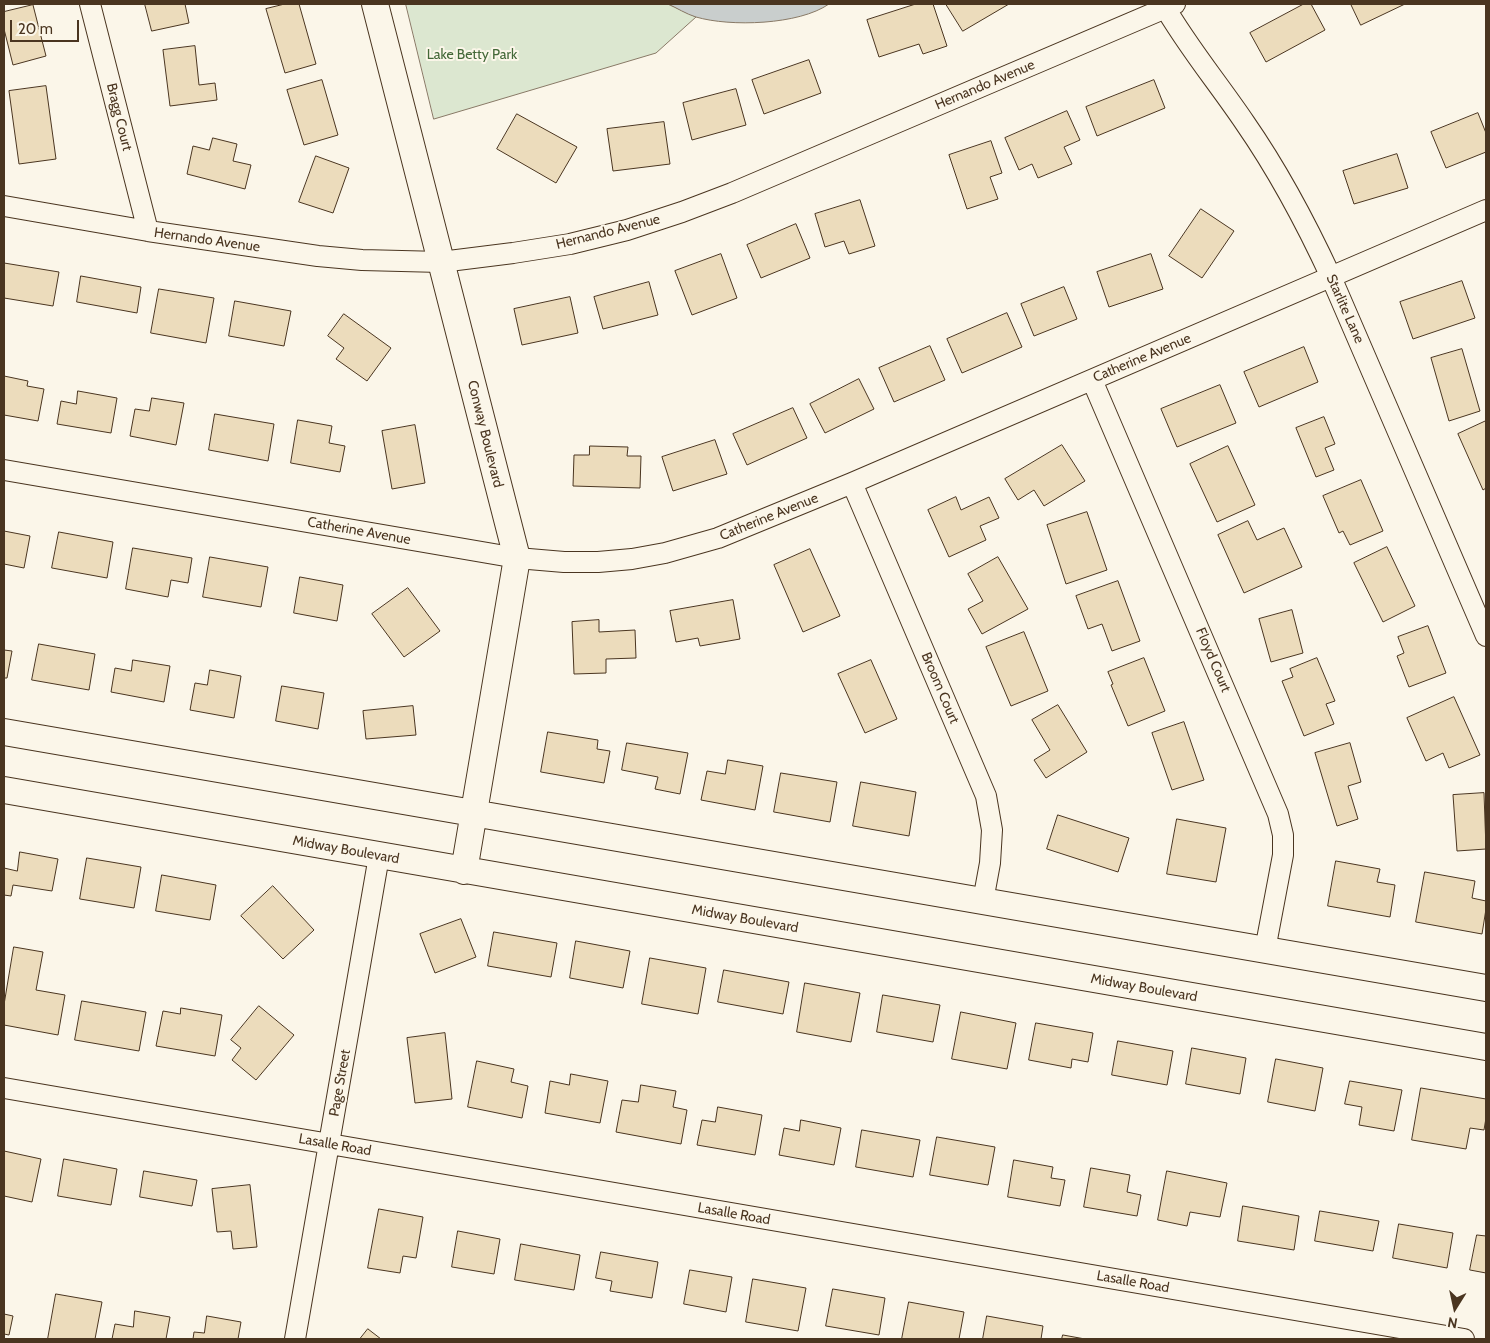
<!DOCTYPE html>
<style>
body{margin:0}
#map{position:relative;width:1490px;height:1343px;overflow:hidden;background:#fbf6e9;font-family:Cabin,sans-serif}
canvas{display:block}
.frame{position:absolute;inset:0;border:5px solid #4a3520;pointer-events:none}
.north{position:absolute;left:1430px;top:1283px;width:50px;height:50px;-webkit-text-stroke:4px #fbf6e9;paint-order:stroke;rotate:190deg;font-size:14px;font-weight:700;line-height:20px;text-align:center;color:#4a3520}
.north::after{content:'';display:block;margin:auto;width:18px;height:22px;background:#4a3520;clip-path:polygon(50% 0,100% 100%,50% 72%,0 100%)}
.scale{position:absolute;left:10px;top:20px;width:69px;height:22px;box-sizing:border-box;border:2px solid #4a3520;border-top:0;padding-left:6px;font-size:15px;line-height:18px;white-space:nowrap;color:#4a3520;-webkit-text-stroke:4px #fbf6e9;paint-order:stroke}
</style>
<div id="map">
<canvas width="1490" height="1343"></canvas>
<div class="frame"></div>
<div class="north">N</div>
<div class="scale">20 m</div>
</div>
<script>
const ctx = document.querySelector('canvas').getContext('2d');
ctx.lineJoin = 'round';
function paint(path, color) {
  ctx.fillStyle = color;
  ctx.fill(path, 'evenodd');
}
function stroke(path, color, width, dash) {
  ctx.strokeStyle = color;
  ctx.lineWidth = width;
  ctx.lineCap = dash ? 'butt' : 'round';
  ctx.setLineDash(dash || []);
  ctx.stroke(path);
}
function write(font, color, halo, rows, align = 'center') {
  ctx.font = font + ' Cabin,sans-serif';
  ctx.lineWidth = 4;
  ctx.setLineDash([]);
  ctx.textBaseline = 'middle';
  ctx.strokeStyle = halo;
  ctx.fillStyle = color;
  for (const [text, x, y, turn = 0] of rows) {
    ctx.save();
    ctx.translate(x, y);
    ctx.rotate((+turn || 0) * Math.PI / 180);
    ctx.textAlign = isNaN(turn) ? turn : align;
    if (halo) ctx.strokeText(text, 0, 0);
    ctx.fillText(text, 0, 0);
    ctx.restore();
  }
}
const green = new Path2D(`
 M406 4H668L696 17 656 53 434 119Z`);
paint(green, '#dce7d0');
stroke(green, '#887966', 1);
const water = new Path2D(`
 M668 4H829C799 25 730 27 696 17 686 14 677 8 668 4Z`);
paint(water, '#c9cecd');
stroke(water, '#887966', 1);
const building = new Path2D(`
 M145 4H185L189 23 152 31Z
 M285 4H299L316 64 285 73 266 9Z
 M916 4H933L947 46 923 54 919 44 879 57 867 20Z
 M946 4H1009L963 31Z
 M1304 4H1311L1325 30 1266 62 1250 33Z
 M1351 4H1405L1361 25Z
 M33 5 46 56 13 65 4 29V12Z
 M195 46 199 85 215 83 217 100 170 106 163 50Z
 M809 60 821 93 764 114 752 80Z
 M322 80 338 135 304 145 287 90Z
 M1154 80 1165 108 1097 136 1086 107Z
 M46 86 56 159 19 164 9 91Z
 M736 89 746 125 692 140 683 103Z
 M1067 111 1080 140 1064 147 1072 164 1038 178 1032 164 1019 170 1005 138Z
 M1478 113 1486 133V152L1446 168 1431 132Z
 M517 114 577 147 556 183 497 149Z
 M664 122 670 164 613 171 607 129Z
 M213 138 237 144 233 161 251 165 245 189 187 174 193 146 209 150Z
 M991 141 1002 173 990 177 998 199 967 209 949 155Z
 M1397 154 1408 188 1354 204 1343 171Z
 M316 156 349 168 333 213 299 202Z
 M860 200 875 246 849 254 844 241 825 247 815 214Z
 M1201 209 1234 231 1202 278 1169 256Z
 M796 224 810 258 761 278 747 245Z
 M721 254 737 298 692 315 675 271Z
 M1151 254 1163 289 1109 307 1097 272Z
 M4 263 59 272 53 306 4 298Z
 M81 276 141 287 137 313 77 302Z
 M1462 281 1475 318 1413 339 1400 302Z
 M649 282 658 315 603 329 594 297Z
 M1064 287 1077 319 1034 336 1021 304Z
 M159 289 214 298 206 343 151 333Z
 M570 297 578 333 522 345 514 309Z
 M235 301 291 311 284 346 229 336Z
 M1007 313 1022 347 962 373 947 339Z
 M344 314 391 348 367 381 336 359 344 348 328 336Z
 M930 346 945 380 894 402 879 368Z
 M1304 347 1318 382 1259 407 1244 372Z
 M1462 349 1480 411 1449 421 1431 358Z
 M4 376 28 381 27 386 44 389 38 421 4 415Z
 M859 379 874 409 825 433 810 404Z
 M1220 385 1236 423 1177 447 1161 409Z
 M78 391 117 398 111 433 57 424 61 401 76 404Z
 M152 398 184 403 176 445 130 436 135 409 149 411Z
 M793 408 807 438 747 465 733 434Z
 M215 414 274 424 268 461 209 450Z
 M1324 417 1335 444 1325 448 1334 470 1316 477 1296 428Z
 M298 420 332 426 329 443 345 446 340 472 291 463Z
 M1486 421V488L1483 490 1458 434Z
 M415 425 425 483 392 489 382 431Z
 M715 440 727 474 673 491 662 457Z
 M1062 445 1085 481 1044 506 1034 490 1018 500 1005 479Z
 M590 446 628 447 627 456H641L640 488 573 486 574 455H589Z
 M1228 446 1255 505 1217 522 1190 464Z
 M1361 480 1383 531 1350 545 1343 531 1339 533 1323 496Z
 M956 497 961 510 989 497 999 518 980 526 986 540 949 557 928 510Z
 M1087 512 1107 570 1066 584 1047 525Z
 M1248 521 1257 540 1284 528 1302 567 1244 593 1218 535Z
 M4 531 30 536 24 568 4 564Z
 M59 532 113 542 107 578 52 568Z
 M1387 547 1415 606 1383 622 1354 563Z
 M133 548 192 558 188 583 171 580 168 597 126 589Z
 M810 549 840 616 803 632 774 565Z
 M210 557 268 567 261 607 203 597Z
 M998 557 1028 609 982 634 968 609 983 601 968 574Z
 M300 577 343 585 337 621 294 613Z
 M1118 581 1140 641 1112 651 1102 624 1088 629 1076 596Z
 M408 588 440 631 404 657 372 614Z
 M733 600 740 639 700 646 698 638 676 642 670 611Z
 M1292 610 1303 653 1271 662 1259 619Z
 M599 620V632L635 630 636 658 606 659V673L574 674 572 622Z
 M1428 626 1446 673 1409 687 1397 656 1404 653 1398 637Z
 M1024 632 1048 691 1011 706 986 647Z
 M39 644 95 654 89 690 32 680Z
 M4 650 12 651 7 678H4Z
 M1144 658 1165 711 1128 726 1111 685 1113 684 1108 672Z
 M1317 658 1335 701 1326 704 1334 724 1304 736 1282 681 1293 677 1290 669Z
 M133 660 170 666 164 702 111 692 115 668 131 671Z
 M871 660 897 719 865 733 838 674Z
 M210 670 241 676 234 718 190 710 195 683 207 685Z
 M282 686 324 693 318 729 276 721Z
 M1454 697 1480 755 1449 768 1443 753 1426 761 1407 718Z
 M1058 705 1087 752 1046 778 1034 760 1050 750 1032 720Z
 M413 706 416 735 366 739 363 711Z
 M1184 722 1204 780 1172 790 1152 733Z
 M548 732 598 740 597 749 610 751 604 783 541 772Z
 M627 743 688 753 680 794 655 789 658 777 622 770Z
 M1350 743 1361 782 1348 786 1358 819 1337 826 1315 753Z
 M728 760 763 766 755 810 701 800 707 771 725 774Z
 M781 773 837 782 830 822 774 812Z
 M861 782 916 792 909 836 853 826Z
 M1484 793 1486 849 1457 851 1453 795Z
 M1058 815 1129 838 1118 872 1047 849Z
 M1177 819 1226 828 1216 882 1167 874Z
 M20 852 58 859 52 891 13 885 11 896 4 895V868L17 871Z
 M87 858 141 867 134 908 80 899Z
 M1336 861 1380 869 1377 882 1395 885 1390 917 1328 906Z
 M1425 872 1475 881 1472 898 1486 901V909L1482 934 1416 922Z
 M162 875 216 885 210 920 156 911Z
 M273 886 314 930 283 959 241 916Z
 M461 919 476 957 435 973 420 934Z
 M494 932 557 943 551 977 488 966Z
 M576 941 630 951 623 988 570 978Z
 M14 947 43 952 36 990 65 995 58 1035 4 1025V1005Z
 M650 958 706 968 698 1014 642 1004Z
 M724 970 789 982 783 1014 718 1002Z
 M805 983 860 993 851 1042 797 1032Z
 M883 995 940 1005 933 1042 877 1032Z
 M82 1001 146 1012 139 1051 75 1040Z
 M259 1006 294 1035 256 1080 232 1060 241 1048 231 1040Z
 M181 1008 222 1015 215 1056 156 1046 163 1011 180 1014Z
 M961 1012 1016 1023 1007 1069 952 1059Z
 M1036 1023 1093 1033 1088 1062 1072 1059 1071 1068 1029 1060Z
 M445 1033 452 1099 415 1103 407 1038Z
 M1118 1041 1173 1051 1167 1085 1112 1075Z
 M1192 1048 1246 1058 1240 1094 1186 1084Z
 M1276 1059 1323 1068 1315 1111 1268 1102Z
 M477 1061 514 1069 511 1082 528 1086 522 1118 468 1107Z
 M571 1074 608 1081 600 1123 545 1113 550 1081 569 1085Z
 M1350 1081 1402 1090 1394 1131 1359 1125 1362 1107 1345 1104Z
 M641 1085 676 1091 673 1107 687 1110 681 1144 616 1132 622 1100 638 1102Z
 M1421 1088 1486 1099V1118L1484 1130 1470 1128 1466 1149 1412 1140Z
 M718 1107 762 1115 755 1155 697 1145 702 1120 715 1122Z
 M801 1120 841 1128 834 1165 779 1155 784 1128 799 1131Z
 M862 1130 920 1140 913 1177 856 1167Z
 M937 1137 995 1147 988 1185 930 1175Z
 M4 1151 41 1159 32 1202 4 1196Z
 M64 1159 117 1169 111 1205 58 1196Z
 M1014 1160 1053 1167 1051 1178 1065 1180 1060 1206 1008 1197Z
 M1091 1168 1130 1175 1127 1192 1141 1195 1137 1216 1084 1207Z
 M144 1171 197 1180 192 1206 140 1197Z
 M1167 1171 1227 1183 1220 1217 1190 1212 1187 1226 1158 1220Z
 M250 1185 257 1247 233 1249 231 1231 217 1232 212 1189Z
 M1243 1206 1299 1216 1294 1250 1238 1241Z
 M379 1209 423 1217 416 1258 403 1256 400 1273 368 1268Z
 M1320 1211 1379 1221 1373 1251 1315 1241Z
 M1399 1224 1453 1233 1447 1268 1393 1258Z
 M458 1231 500 1239 494 1274 452 1267Z
 M1477 1235 1486 1236V1273L1470 1270Z
 M521 1244 580 1255 574 1290 515 1280Z
 M601 1252 658 1262 652 1298 610 1291 612 1281 596 1278Z
 M690 1270 732 1277 726 1312 684 1304Z
 M753 1279 806 1288 798 1331 746 1322Z
 M833 1289 885 1298 879 1335 826 1326Z
 M56 1294 102 1302 95 1339H48Z
 M909 1302 964 1312 959 1339H902Z
 M135 1311 170 1317 166 1339H112L115 1324 133 1327Z
 M4 1314 13 1316 9 1335 4 1334Z
 M207 1316 241 1322 238 1339H193L194 1332 204 1333Z
 M987 1316 1043 1326 1041 1339H983Z
 M368 1329 381 1339H360Z
 M1063 1335 1085 1339H1062Z`);
paint(building, '#ecdcbc');
stroke(building, '#4a3520', 1);
const minor = new Path2D(`
 M90 4 148 231
 M1163 4C1187 46 1218 83 1245 123 1279 172 1306 223 1331 277L1486 636
 M4 206 148 231 318 256 362 260 441 262 513 253 570 244 627 230 682 212 732 193 1175 4
 M1092 380 1278 814 1283 835V855L1265 950
 M4 470 517 558 564 562H598L632 559 665 553 718 538 852 483 1486 210
 M852 483 986 796 992 830 990 863 983 901
 M4 1088 1464 1339
 M295 1339 379 856`);
const tertiary = new Path2D(`
 M375 4 517 558 464 871
 M4 732 1486 988
 M4 790 1486 1047`);
stroke(minor, '#4a3520', 22);
stroke(tertiary, '#4a3520', 28);
stroke(minor, '#fbf6e9', 20);
stroke(tertiary, '#fbf6e9', 26);
write('14px', '#436837', '#fbf6e9', [
 ["Lake Betty Park",472,55]
]);
write('14px', '#4a3520', '#fbf6e9', [
 ["Hernando Avenue",985,85,-23],
 ["Bragg Court",119,117,76],
 ["Hernando Avenue",608,232,-14],
 ["Hernando Avenue",207,240,8],
 ["Starlite Lane",1345,309,66],
 ["Catherine Avenue",1142,358,-23],
 ["Conway Boulevard",485,434,76],
 ["Catherine Avenue",769,517,-22],
 ["Catherine Avenue",359,531,10],
 ["Floyd Court",1213,660,67],
 ["Broom Court",940,688,67],
 ["Midway Boulevard",346,850,10],
 ["Midway Boulevard",745,919,10],
 ["Midway Boulevard",1144,988,10],
 ["Page Street",340,1083,-80],
 ["Lasalle Road",335,1145,10],
 ["Lasalle Road",734,1214,10],
 ["Lasalle Road",1133,1282,10]
]);
</script>
